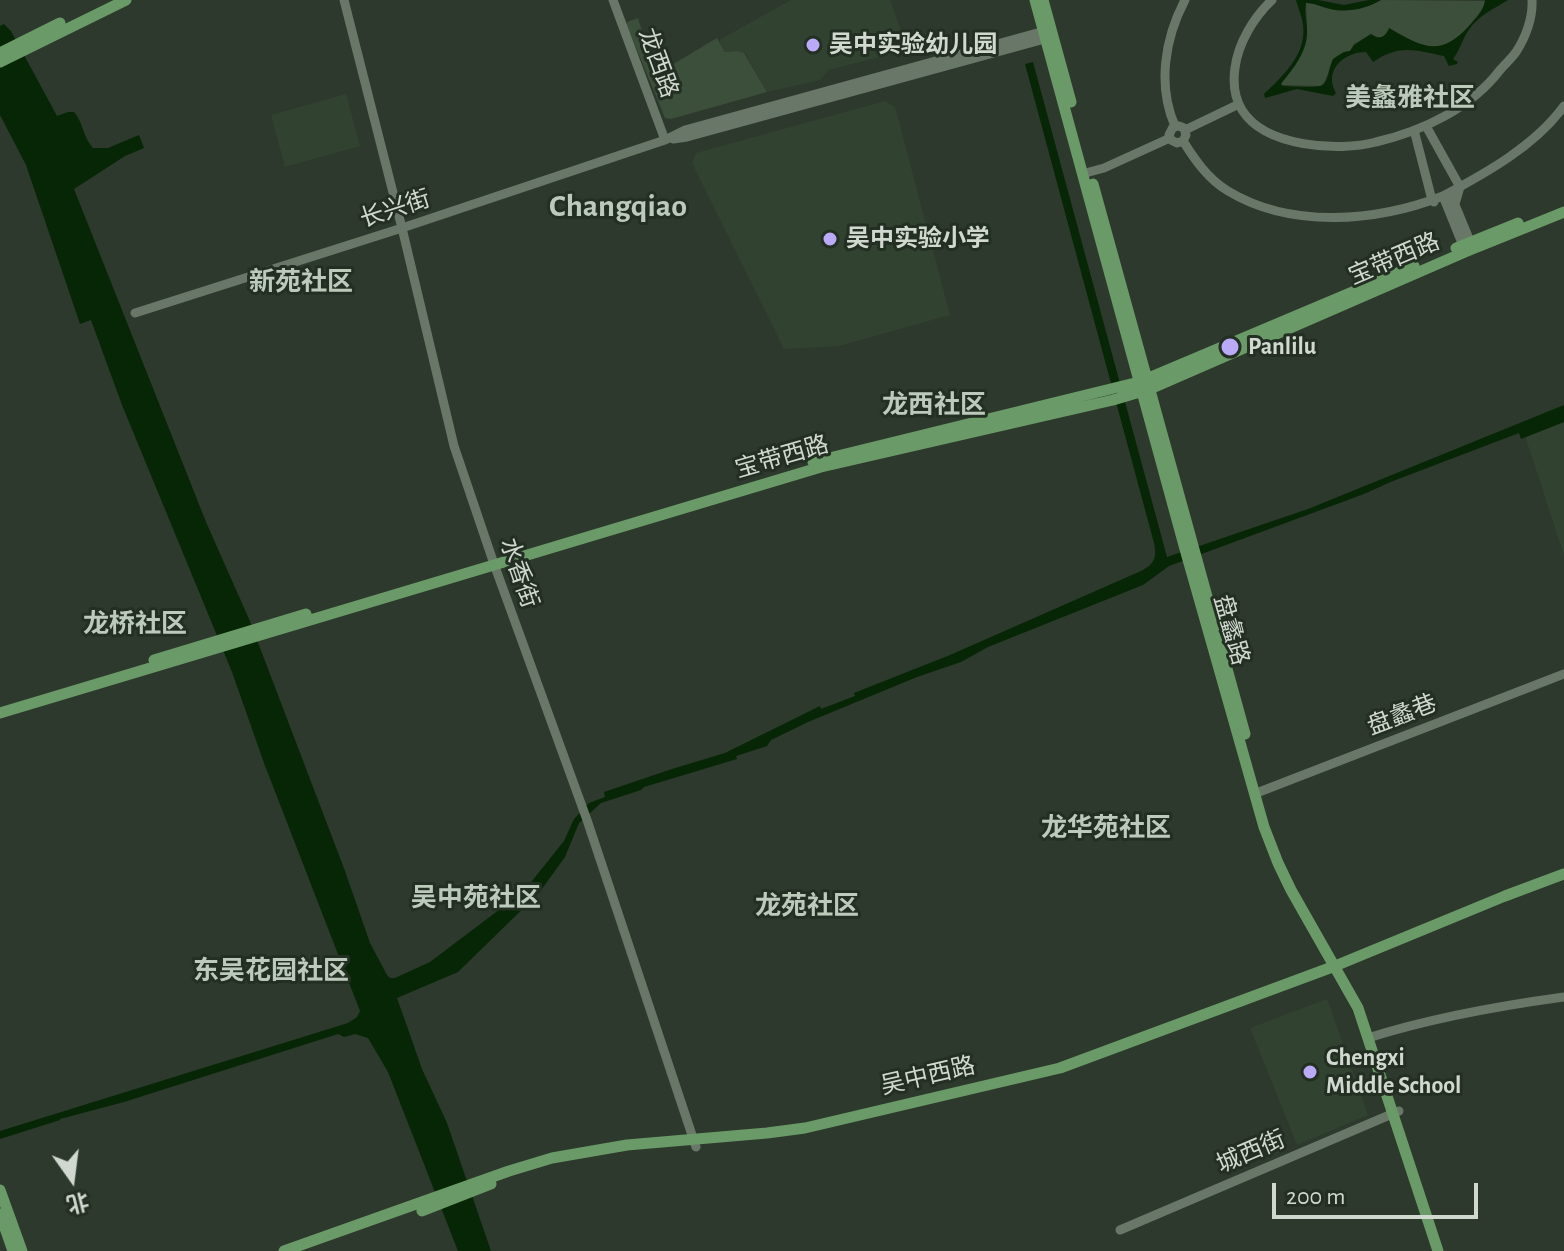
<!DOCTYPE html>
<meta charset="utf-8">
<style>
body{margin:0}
#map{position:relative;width:1564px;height:1251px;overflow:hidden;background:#2d392c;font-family:"Alegreya Sans","Noto Sans SC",sans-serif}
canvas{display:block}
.north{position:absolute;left:32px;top:1139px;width:80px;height:80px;-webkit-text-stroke:6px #232f22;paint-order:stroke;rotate:166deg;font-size:22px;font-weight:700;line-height:32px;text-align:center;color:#d1d8d0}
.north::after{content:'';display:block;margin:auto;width:28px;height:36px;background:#d1d8d0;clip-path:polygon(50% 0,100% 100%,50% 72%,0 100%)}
.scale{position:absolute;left:1272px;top:1183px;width:206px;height:36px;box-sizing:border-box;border:4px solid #d1d8d0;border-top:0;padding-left:10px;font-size:24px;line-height:28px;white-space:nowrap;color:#d1d8d0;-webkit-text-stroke:6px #232f22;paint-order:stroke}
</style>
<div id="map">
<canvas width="1564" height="1251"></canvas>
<div class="north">北</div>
<div class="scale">200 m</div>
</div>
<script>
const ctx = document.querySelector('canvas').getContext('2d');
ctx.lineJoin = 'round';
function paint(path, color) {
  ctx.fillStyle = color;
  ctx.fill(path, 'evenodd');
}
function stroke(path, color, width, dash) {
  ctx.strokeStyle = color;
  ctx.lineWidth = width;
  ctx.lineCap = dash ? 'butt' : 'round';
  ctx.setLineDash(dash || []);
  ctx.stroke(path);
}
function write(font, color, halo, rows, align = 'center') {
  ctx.font = font + ' "Alegreya Sans","Noto Sans SC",sans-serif';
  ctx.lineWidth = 6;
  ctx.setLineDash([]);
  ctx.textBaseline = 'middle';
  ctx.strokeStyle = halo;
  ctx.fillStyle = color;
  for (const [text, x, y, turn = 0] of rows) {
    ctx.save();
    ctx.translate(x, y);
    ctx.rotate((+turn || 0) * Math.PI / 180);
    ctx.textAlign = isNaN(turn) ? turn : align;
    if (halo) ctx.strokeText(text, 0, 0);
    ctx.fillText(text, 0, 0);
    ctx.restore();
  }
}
paint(new Path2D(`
 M791 0H890L908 50 828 70 820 80 767 92 745 53 737 51 725 52 719 40Z
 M346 94 360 146 285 167 271 115Z
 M885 101 895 107 950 315 839 346 784 349 692 163 696 153Z
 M1564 422V555L1525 436Z
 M1327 999 1368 1115 1297 1145 1250 1028Z`), '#314230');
paint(new Path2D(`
 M1381 0 1486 1C1483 11 1475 18 1468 27 1440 59 1421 46 1389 29L1383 37H1377L1371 34 1354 44 1350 51C1324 56 1334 72 1321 86L1281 85 1282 82 1295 66 1306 42 1307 27 1306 3 1309 2C1333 12 1357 13 1381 0Z
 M638 18 655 75 717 38 725 52 737 51 744 53 767 92 671 119 665 118 627 26V22Z`), '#3c4f3b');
paint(new Path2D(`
 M1296 0H1318L1344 5 1369 0H1381C1366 9 1347 13 1330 9 1322 7 1314 3 1306 3 1304 12 1307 21 1307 30 1308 52 1293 68 1281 84L1283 86C1291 86 1319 89 1324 84 1328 80 1330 65 1333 59L1344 52 1350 51 1354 45 1371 34C1378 40 1386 38 1389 28 1422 47 1440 58 1469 26 1476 18 1484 10 1485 0H1508C1494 9 1478 15 1468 31 1462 40 1460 50 1453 59L1458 62 1457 64 1449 66 1444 56C1415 50 1399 44 1373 62L1366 52C1344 52 1323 70 1336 93L1333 96 1297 89 1265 98 1264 94C1283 76 1307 54 1303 25 1302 16 1298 8 1296 0Z
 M4 24 11 31 57 116 68 112H74C83 122 83 137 93 148H108L139 135 144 148 125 156 74 189 206 522 249 619 345 871 370 943 387 975 390 978H395L430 962 524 891 564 841 574 819 589 803 605 797 604 792 672 769 725 753 820 706 821 709 855 696 854 693 950 655 1141 571C1155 564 1157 557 1154 543L1025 64 1033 62 1167 557 1308 509 1564 405V422L1521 439 1519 433 1393 481 1364 494 1169 566 1143 585 988 647 961 662 917 677 808 722 771 740 767 746 736 756 737 759 644 787 641 790 601 803 579 823 565 857 539 893 458 972 397 998 422 1069 447 1123 491 1251H458L388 1072 368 1038 355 1034 344 1037 338 1034 124 1102 60 1119V1120L0 1139V1131L348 1023 357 1017 360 1011 264 763 232 672 122 405 91 320 80 324 26 165 0 115V26Z`), '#062606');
stroke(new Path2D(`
 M344 0 402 228 454 446 494 564 587 820 696 1147
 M613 0 665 140
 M1272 0C1254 17 1238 43 1235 68 1233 82 1234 97 1242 110 1265 147 1338 152 1376 142 1423 131 1471 108 1500 70 1505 64 1512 58 1516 52 1526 37 1533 17 1532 0
 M1175 126C1157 85 1165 38 1185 0
 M1426 126 1460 187 1455 204
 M1185 130 1239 104
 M1414 130 1432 200 1434 202
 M673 139 687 137 1052 37
 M1183 141 1177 143 1171 140 1169 135 1173 127 1179 126 1184 128 1186 135 1183 141C1195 160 1208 179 1228 191 1291 229 1376 222 1443 196
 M1082 174 1104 168 1170 138
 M1453 200 1472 246
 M1464 248 1443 196C1486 173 1535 146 1564 106
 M135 313 402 228 665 140 685 130 1048 30
 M1254 794 1564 674
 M1368 1038C1431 1018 1498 1006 1564 997
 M1120 1230 1399 1111`), '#697768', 9);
stroke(new Path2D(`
 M1035 0 1185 549 1264 827 1278 863 1291 890 1358 1008 1438 1251
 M1043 0 1071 102
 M0 53 60 23
 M0 62 126 0
 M1093 184 1245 734
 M1456 248 1518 223
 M813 462 1139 382 1414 266
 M154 660 306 614
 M0 713 821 467 1113 400 1150 389 1465 252 1564 212
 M0 1190 22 1251
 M422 1211 491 1184
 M0 1214 13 1251
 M284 1251 509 1171 552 1158 627 1145 767 1133 805 1128 1060 1068 1335 966 1505 896 1564 874`), '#6a9a67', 11);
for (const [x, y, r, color] of [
 [813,45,8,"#baaaf7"],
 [830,239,8,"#baaaf7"],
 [1230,347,10,"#baaaf7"],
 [1310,1072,8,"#baaaf7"]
]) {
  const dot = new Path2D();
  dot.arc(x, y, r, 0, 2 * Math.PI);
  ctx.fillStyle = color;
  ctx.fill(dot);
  stroke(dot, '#232f22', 3);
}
write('bold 24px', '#d1d8d0', '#232f22', [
 ["吴中实验幼儿园",829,45],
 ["吴中实验小学",846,239],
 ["Panlilu",1248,347],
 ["Chengxi",1326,1058],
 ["Middle School",1326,1086]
], 'left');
write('24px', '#d1d8d0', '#232f22', [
 ["龙西路",658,63,70],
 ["长兴街",395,209,-18],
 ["宝带西路",1394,259,-23],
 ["宝带西路",782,457,-16],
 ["水香街",519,573,71],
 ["盘蠡路",1231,630,74],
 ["盘蠡巷",1402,715,-21],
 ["吴中西路",928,1076,-13],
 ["城西街",1251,1152,-23]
]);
write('bold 26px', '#bbcaba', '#232f22', [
 ["美蠡雅社区",1410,98],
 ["新苑社区",301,282],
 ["龙西社区",934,405],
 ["龙桥社区",135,624],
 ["龙华苑社区",1106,828],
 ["吴中苑社区",476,898],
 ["龙苑社区",807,906],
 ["东吴花园社区",271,971]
]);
write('bold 32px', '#bbcaba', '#232f22', [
 ["Changqiao",618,206]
]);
</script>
